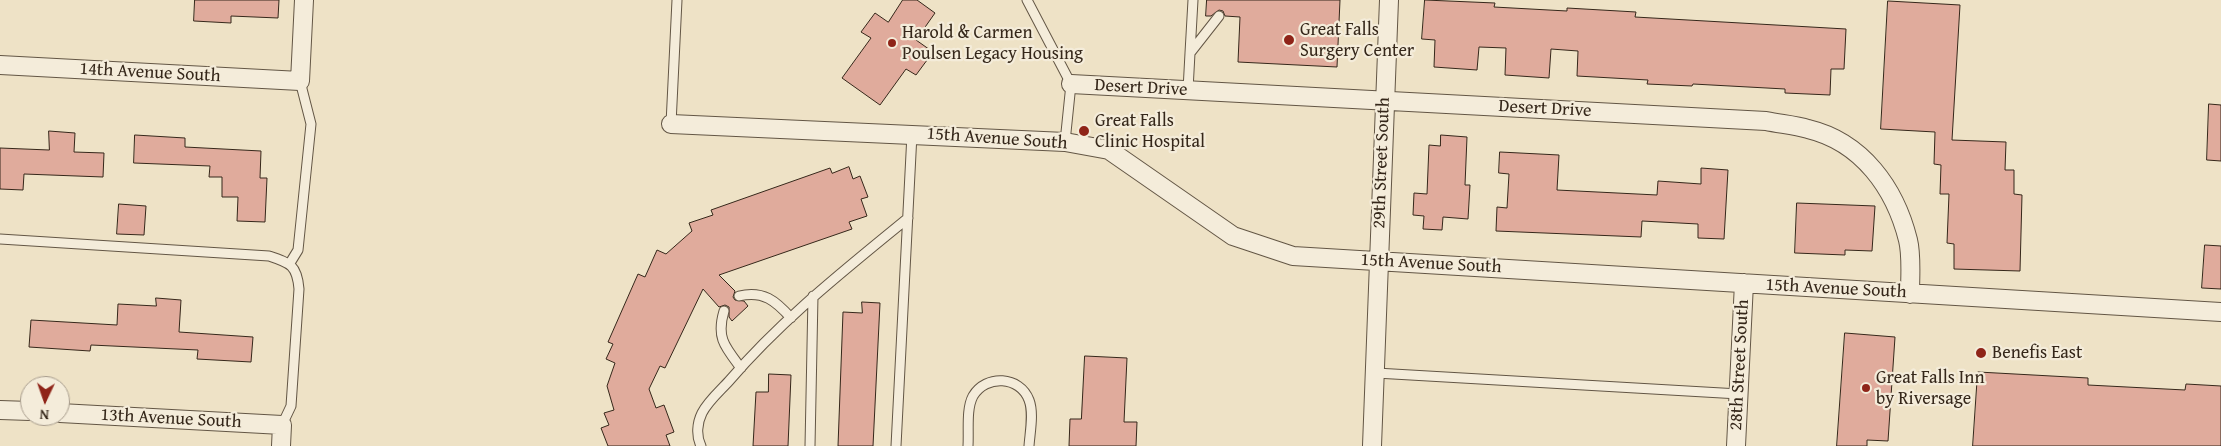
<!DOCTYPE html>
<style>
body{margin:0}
#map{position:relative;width:2221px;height:446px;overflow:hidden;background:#eee2c6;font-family:"Gentium Book Plus",serif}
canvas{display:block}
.north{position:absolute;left:20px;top:376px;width:50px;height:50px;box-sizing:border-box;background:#f4ecda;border:1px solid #a89d8d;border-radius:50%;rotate:183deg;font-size:14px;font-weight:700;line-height:20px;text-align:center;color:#35271a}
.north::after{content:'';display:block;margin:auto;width:18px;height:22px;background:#8f2418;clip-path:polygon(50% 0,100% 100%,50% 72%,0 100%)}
</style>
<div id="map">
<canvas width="2221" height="446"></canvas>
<div class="north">N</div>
</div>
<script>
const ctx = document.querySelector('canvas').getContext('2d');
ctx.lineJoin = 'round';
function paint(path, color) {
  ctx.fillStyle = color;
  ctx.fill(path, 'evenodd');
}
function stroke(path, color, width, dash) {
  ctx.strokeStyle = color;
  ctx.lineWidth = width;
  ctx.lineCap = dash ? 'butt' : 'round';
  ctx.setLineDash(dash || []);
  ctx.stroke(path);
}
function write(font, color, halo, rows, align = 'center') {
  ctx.font = font + ' "Gentium Book Plus",serif';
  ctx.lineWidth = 4.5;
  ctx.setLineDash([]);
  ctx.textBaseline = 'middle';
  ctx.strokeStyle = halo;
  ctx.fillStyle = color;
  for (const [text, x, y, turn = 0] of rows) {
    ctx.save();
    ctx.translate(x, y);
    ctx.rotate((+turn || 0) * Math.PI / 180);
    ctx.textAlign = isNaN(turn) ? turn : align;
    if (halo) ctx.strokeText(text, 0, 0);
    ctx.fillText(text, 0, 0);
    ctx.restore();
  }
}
const building = new Path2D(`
 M195 0H279L278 18 231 16V23L194 21Z
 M903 0H917L935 13 916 40 933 52 916 75 906 69 880 105 842 78 871 38 861 32 875 13 888 22Z
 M1207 0H1340L1337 67 1238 62 1240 17 1225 16 1223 11 1219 10 1211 16H1206Z
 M1425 0 1495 3 1494 7 1567 11V8L1636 12 1635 17 1846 29 1844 69H1831L1830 95 1785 93V89L1693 84 1692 86 1647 84 1648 80 1577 76 1578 51 1551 49 1549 78 1505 75 1506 48 1479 47 1477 70 1434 67 1435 40 1422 39Z
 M1888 1 1960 5 1952 140 2006 142 2005 170H2014V194L2022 195 2020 271 1954 269V244L1947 243 1949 194H1940L1941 165 1934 164 1935 132 1881 129Z
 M2209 104 2221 105V161L2207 160Z
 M49 131 75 133 74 152 104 153 103 177 24 174 23 190 0 189V148L49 150Z
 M135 135 185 138V147L261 151 260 178H267L265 222 237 221 238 197H222V177H209L210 166 134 163Z
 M1441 135 1467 137 1465 185H1470L1468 219 1443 217 1442 230 1423 229 1424 216 1413 215 1414 193 1427 194 1429 145 1440 146Z
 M1500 152 1559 155 1557 190 1657 195 1658 181 1701 184V168L1728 170 1724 239 1698 238V224L1642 221 1641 237 1496 231 1497 207 1507 208 1509 174 1499 173Z
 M849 167 853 179 860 176 868 197 861 199 867 216 849 222 852 229 719 275 735 291 733 297 735 300 744 301 748 306 732 321 729 317V307L725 305 719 307 703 289 665 368 660 366 649 389 656 408 664 405 674 432 666 435 670 446H608L601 428 609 425 604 413 614 410 607 386 615 363 606 359 613 344 608 342 638 274 645 277 657 250 666 254 692 231 689 223 713 215 711 210 830 168 832 173Z
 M1797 203 1875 206 1872 251 1845 250V255L1795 253Z
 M119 204 146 206 144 235 117 234Z
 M2205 245 2221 246V289L2202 288Z
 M156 298 181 300 179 332 253 337 251 362 197 359 198 350 91 345 90 351 29 347 31 320 117 325 118 304 156 306Z
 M862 302 880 303 873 446H838L843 312 862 313Z
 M1845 333 1895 337 1888 441 1867 440V446H1837Z
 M1085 356 1127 358 1124 422H1137L1136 446H1069L1070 419H1081Z
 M1978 372 2088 378V385L2185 390 2186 384 2221 386V446H1973Z
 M769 374 791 375 788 446H753L756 392H768Z`);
paint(building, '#e0ab9c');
stroke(building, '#35271a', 1);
const lane = new Path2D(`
 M1027 0 1071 84 1065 142
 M1190 53 1193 0
 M1188 90 1190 53 1219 16
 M671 124 677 0
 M0 239 269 256C290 263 297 265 299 289L291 406 282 425
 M290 263 298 250 311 124 300 81
 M739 296C763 290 776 301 791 318
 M724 311C716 338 725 347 741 368
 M1376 373 1739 394
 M701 446C696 436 697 423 702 413 708 401 721 390 729 381 782 319 846 269 908 218
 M810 446 813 296
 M896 446 912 134
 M968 446C969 431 966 409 973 396 986 374 1020 376 1029 400 1034 413 1030 432 1029 446`);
const street = new Path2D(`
 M0 65 300 81 304 0
 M1071 84 1766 121C1780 124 1795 125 1808 129 1862 142 1895 188 1908 240 1912 256 1910 277 1910 294
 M671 124 1065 142 1109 150 1233 236 1293 256 2221 312
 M0 410 30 411
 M60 413 282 425 281 446
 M1372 446 1389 0
 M1736 446 1744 283`);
stroke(lane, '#635645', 11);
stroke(street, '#635645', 20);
stroke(lane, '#f4ecda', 9);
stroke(street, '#f4ecda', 18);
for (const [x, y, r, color] of [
 [1289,40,6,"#8f2418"],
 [892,43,5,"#8f2418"],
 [1084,131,6,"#8f2418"],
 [1981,353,6,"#8f2418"],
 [1866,388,5,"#8f2418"]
]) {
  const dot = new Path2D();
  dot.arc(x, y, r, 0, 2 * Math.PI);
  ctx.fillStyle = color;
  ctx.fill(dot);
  stroke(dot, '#f4ecda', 2);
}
write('18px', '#35271a', '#f4ecda', [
 ["Great Falls",1300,30],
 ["Surgery Center",1300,51],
 ["Harold & Carmen",902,33],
 ["Poulsen Legacy Housing",902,54],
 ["Great Falls",1095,121],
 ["Clinic Hospital",1095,142],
 ["Benefis East",1992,353],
 ["Great Falls Inn",1876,378],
 ["by Riversage",1876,399]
], 'left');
write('18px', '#35271a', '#f4ecda', [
 ["14th Avenue South",150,73,3],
 ["Desert Drive",1141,88,3],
 ["Desert Drive",1545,109,3],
 ["15th Avenue South",997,139,4],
 ["29th Street South",1382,163,-88],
 ["15th Avenue South",1431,264,3],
 ["15th Avenue South",1836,289,3],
 ["28th Street South",1740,365,-87],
 ["13th Avenue South",171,419,3]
]);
</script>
